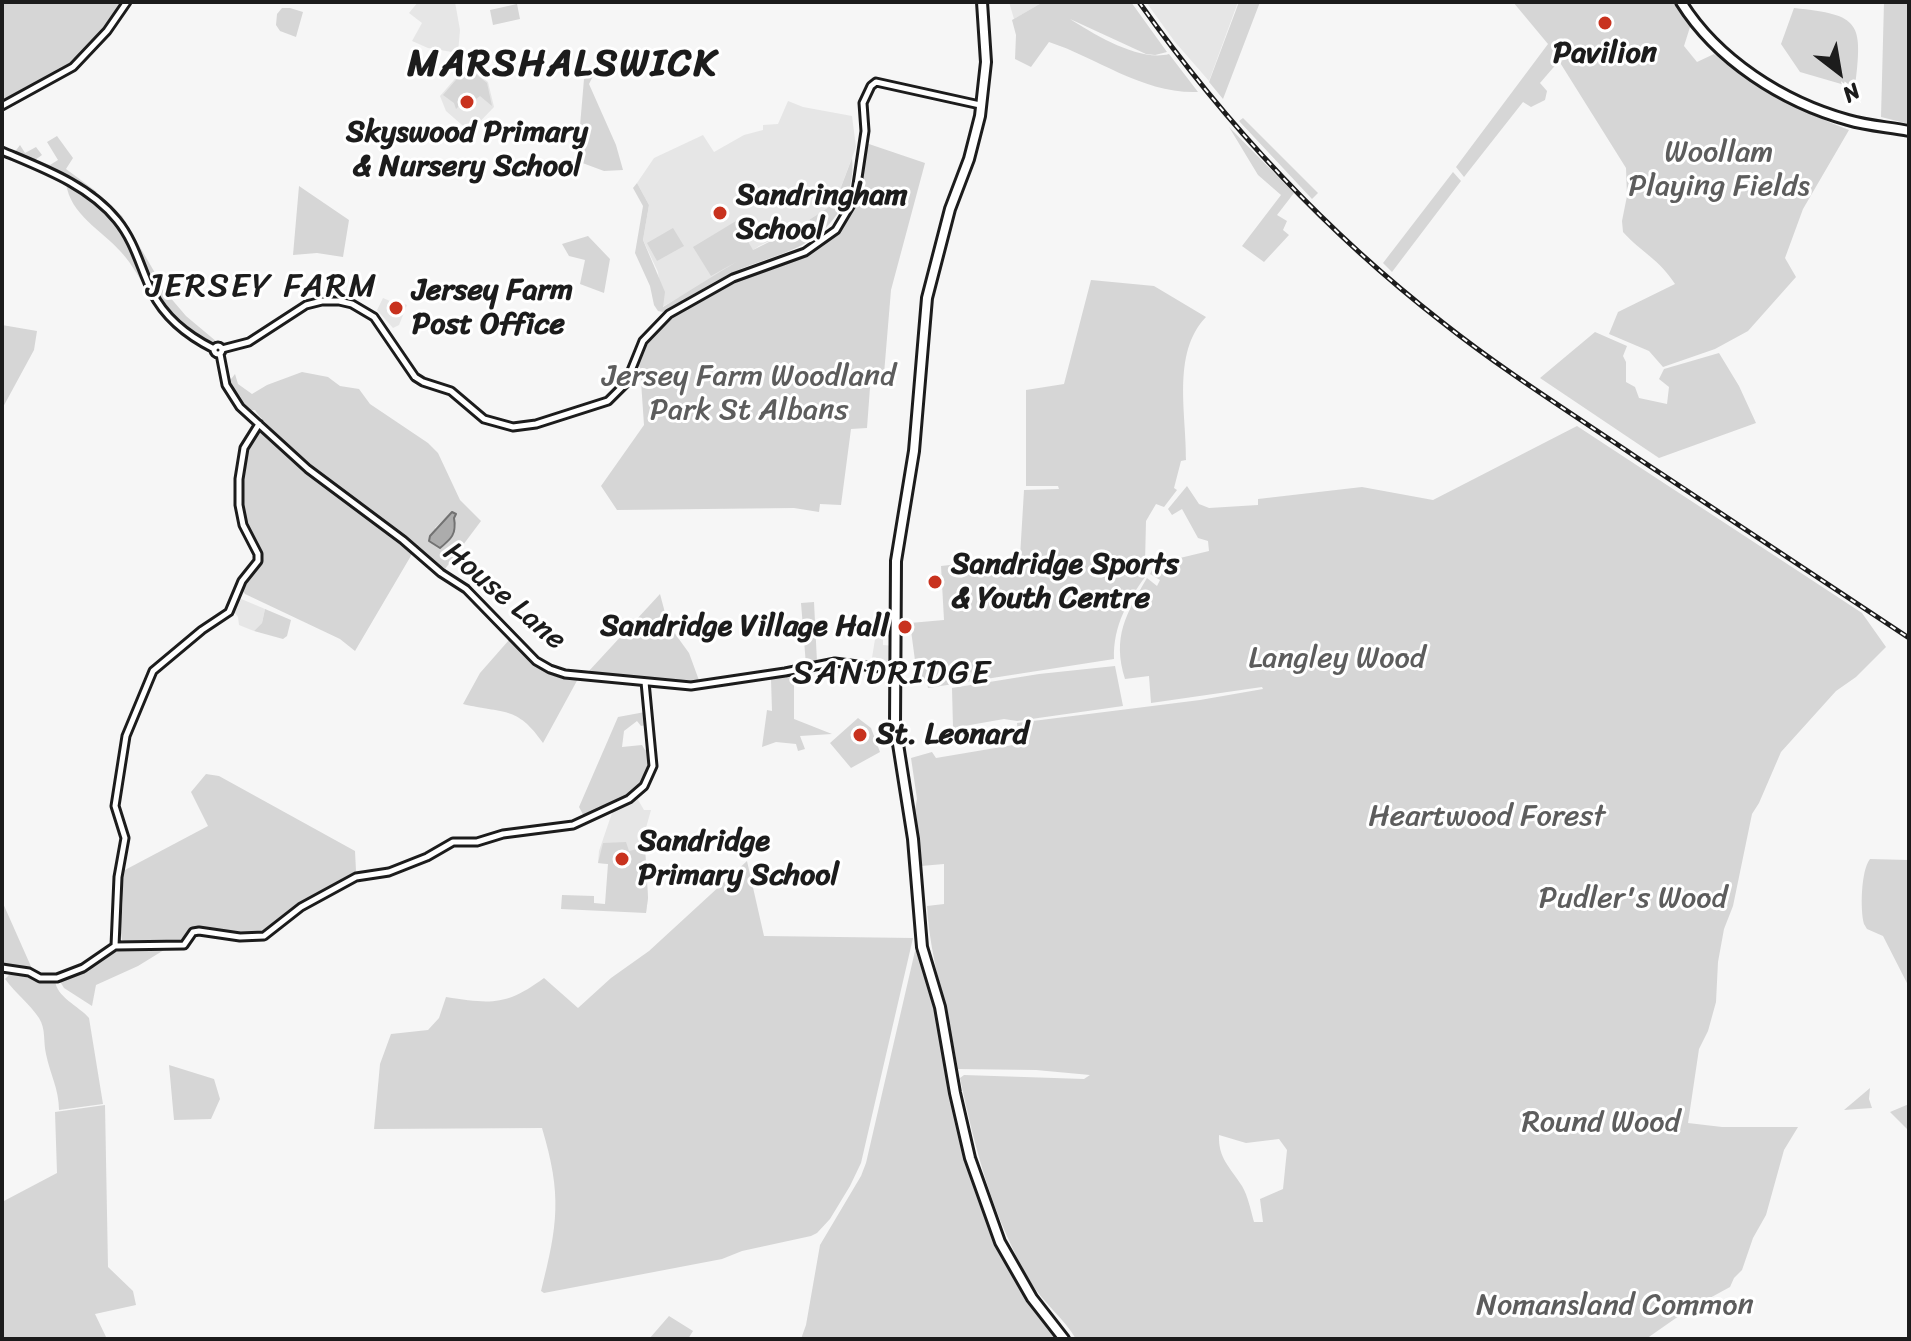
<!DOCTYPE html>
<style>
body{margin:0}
#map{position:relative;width:1911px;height:1341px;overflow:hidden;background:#f6f6f6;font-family:Sriracha,sans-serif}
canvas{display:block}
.frame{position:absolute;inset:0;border:4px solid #1c1c1c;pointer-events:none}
.north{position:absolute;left:1799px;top:32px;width:80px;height:80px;-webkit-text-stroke:6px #fff;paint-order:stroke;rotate:149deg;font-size:22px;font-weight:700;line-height:32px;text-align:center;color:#1c1c1c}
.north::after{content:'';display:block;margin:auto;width:28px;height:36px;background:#1c1c1c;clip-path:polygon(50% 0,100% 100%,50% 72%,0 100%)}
</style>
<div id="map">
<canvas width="1911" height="1341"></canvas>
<div class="frame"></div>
<div class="north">N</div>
</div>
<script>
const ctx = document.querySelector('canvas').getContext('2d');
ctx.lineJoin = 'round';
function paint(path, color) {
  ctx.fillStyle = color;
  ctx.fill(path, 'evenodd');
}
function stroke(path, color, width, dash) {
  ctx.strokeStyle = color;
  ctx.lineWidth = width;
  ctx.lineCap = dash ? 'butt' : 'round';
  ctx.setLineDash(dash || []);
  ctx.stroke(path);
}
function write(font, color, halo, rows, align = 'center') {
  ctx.font = font + ' Sriracha,sans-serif';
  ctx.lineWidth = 6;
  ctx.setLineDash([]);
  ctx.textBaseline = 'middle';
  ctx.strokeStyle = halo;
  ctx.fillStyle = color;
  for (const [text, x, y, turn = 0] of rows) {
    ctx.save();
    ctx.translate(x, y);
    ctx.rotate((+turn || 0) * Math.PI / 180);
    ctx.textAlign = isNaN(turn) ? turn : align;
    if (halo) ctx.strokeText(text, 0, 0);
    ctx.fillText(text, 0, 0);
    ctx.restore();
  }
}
paint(new Path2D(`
 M418 2H455L460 30 458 53 428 48 412 41 422 23 409 13Z
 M1009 2H1043L1014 19Z
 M1146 2H1238L1209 81 1175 42Z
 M467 65 488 82 494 107 470 132 446 111 440 96Z
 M788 101 803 107 852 116 856 147 835 203 795 229 759 246 708 281 662 307 658 272 643 240 649 205 637 183 654 158 703 135 714 152 744 135 763 130V125L778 124Z
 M383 298 390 301 388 305 392 306 395 300 407 305 399 325 393 328 377 310Z
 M239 598 265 609 262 623 254 631 239 625 238 617 233 610Z
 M876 633 883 635V645L894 646 893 665 871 664Z
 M637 798 644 810H651L644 835 648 898 646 913 608 883V864L598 863 599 851 613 810Z`), '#e6e6e6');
paint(new Path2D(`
 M2 2H125L107 29 75 63 2 103Z
 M1043 2H1131L1167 52 1155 55 1146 54 1070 19C1095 35 1140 62 1169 54L1198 92C1143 94 1098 58 1049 42L1031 67 1015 59 1016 35 1012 20Z
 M1239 2H1260L1223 99 1209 82Z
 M1513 2H1677L1691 24 1684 46 1697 62 1714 54C1755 87 1800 111 1849 130L1803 209 1785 258 1796 277 1748 331 1715 349 1663 367 1649 351 1609 334 1618 312 1675 284C1659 259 1642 253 1623 232L1622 221 1627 196 1626 168 1559 61 1540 83 1547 91 1545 100 1531 107 1523 102 1464 177 1456 167 1548 44Z
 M1884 2H1909V124L1881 117Z
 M517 4 520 19 493 25 490 10Z
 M282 8H290L303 12 296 37 280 31 276 25 277 14Z
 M1794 8C1861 15 1863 22 1855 88L1800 72 1781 44Z
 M467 67 487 83 492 106 480 96 472 102 467 98 456 109 454 103 443 95Z
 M588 72 594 74 589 84 616 145 623 170 604 171 577 161 584 79Z
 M1243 118 1318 193 1312 199 1239 121Z
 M1229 127 1294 193 1277 215 1287 221 1283 230 1289 235 1264 262 1242 246 1281 195 1258 175Z
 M57 136 73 158 66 169 97 192 95 193 15 156 14 153 20 145 25 153 36 147 42 155 35 160 50 165 58 160 47 142Z
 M866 143 925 163 891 290 884 374H871L867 428 851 429 841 505 820 504 819 512 794 508 617 510 601 486 644 425 640 367 636 366C644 338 662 322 686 307 708 294 729 282 752 273 766 267 780 265 794 260 847 242 866 196 866 143Z
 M852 158C854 174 850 192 842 206 817 251 776 253 734 272 710 283 687 299 663 312L658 311 654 305 650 286 635 253 643 206 633 188 637 183 649 205 643 240 665 292 663 307 736 262 711 276 693 247 736 221 753 250 795 229 835 203Z
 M1453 172 1461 181 1392 272 1383 263Z
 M66 183C115 207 134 246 150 296 141 281 133 265 121 252 102 230 70 215 66 183Z
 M299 186 349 220 343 257 317 253 293 255Z
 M101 196 122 216 162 285H152L131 234Z
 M673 228 684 246 657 261 647 243Z
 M588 236 610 259 604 293 580 284 585 260 569 256 562 244Z
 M1091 280 1154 286 1206 317C1171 353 1187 416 1186 460L1181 461 1174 488 1177 490 1164 507 1156 504 1146 521 1145 563 1148 573C1128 600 1113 625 1114 659L928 688 927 682 918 683 910 623 944 620 941 566 1020 557 1024 490 1059 489 1058 486H1026V390L1064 384Z
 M163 289 186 316 217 342 216 344C190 340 170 315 157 294Z
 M2 325 37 331 34 350 2 409Z
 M1595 332 1627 346 1623 356 1626 362V382L1635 387 1639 398 1667 404 1669 387 1659 379 1664 369 1719 353 1739 386 1756 423 1659 458 1656 456 1540 378Z
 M302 372 328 377 340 386 359 389 370 404 428 443 438 453 460 500 481 521 445 569C389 523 324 485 275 432 268 424 261 420 255 410H248L239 403 228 383 235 374 238 384 252 394 267 385ZM449 515 454 518 456 528 446 542 435 528Z
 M1577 426 1862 613 1886 647 1856 677 1836 691 1781 752 1759 803 1752 814 1733 906 1724 929 1718 962 1716 1002 1708 1031 1699 1049 1688 1123 1722 1127H1798L1784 1150 1766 1215 1753 1238 1742 1270 1734 1278 1730 1287 1686 1311 1646 1339H1076C1064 1318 1043 1303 1030 1281 993 1218 975 1150 960 1078L964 1075 1084 1079 1090 1075 1036 1070 958 1069C949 1014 930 961 927 906L944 904V864L921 866 914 815 917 799 911 758 932 752 936 758 1019 744 1017 723 1200 700 1263 689 1262 687 1151 703 1149 676 1125 679C1112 637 1126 614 1147 578L1157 586 1160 580 1150 574 1155 564 1209 551 1208 541 1198 538 1182 509 1172 515 1168 509 1187 486 1199 504 1209 508 1258 505V499L1362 487 1433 500ZM1219 1135 1246 1143 1279 1139 1287 1150 1283 1189 1260 1199 1263 1222H1254C1251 1211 1248 1196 1242 1186 1230 1167 1218 1158 1219 1135Z
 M259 430 308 474 412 554 355 651 340 639 245 594 242 590 262 558C257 546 249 535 245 523 235 492 243 456 259 430Z
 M660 594 668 624 689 653 700 683 670 682 588 672Z
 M814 602 817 662 806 665 801 603Z
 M265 609 291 620 287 636 283 639 254 631 262 623Z
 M509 640C533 664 544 675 579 677L543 743C517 705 503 714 463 704L480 673Z
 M1115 666 1123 706 1017 721 1004 719 953 728 952 688 1039 674Z
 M794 674V719L832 734 800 736 805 749 798 751 796 744 776 742 762 747 767 710 772 711 771 679H765V676Z
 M645 712 646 725 641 726 637 721 624 731 622 747 642 745 645 750 649 749C650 794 619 800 585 818L579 807 618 717Z
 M858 718 871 728 880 752 851 768 830 743Z
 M1009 726 1010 735 982 741 981 732Z
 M206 774 219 776 355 851 356 871 351 877 286 914 261 935 191 928 181 942 128 943 122 940 120 928 123 904V871L208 826 191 792Z
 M626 842 629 851 645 847 648 898 646 913 561 909 562 895 594 896V903L605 904 608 864 598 863 603 843Z
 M1870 859 1909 860V987L1883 936 1867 929 1864 924C1860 910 1861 870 1870 859Z
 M747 861 764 936 913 938 861 1163 850 1186 830 1219 817 1233 811 1236 742 1251 722 1259 544 1293 541 1291C558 1224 562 1195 542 1128L374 1129 380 1064 391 1034 428 1030 439 1018 446 997C491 1004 506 1006 544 978L578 1008 611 978 649 951Z
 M2 901 33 971 6 968 2 962Z
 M117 949 164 950 138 966 96 985 92 1006 64 988 59 980 77 974Z
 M919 950 936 1000 950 1086 974 1187 1001 1257 1037 1313 1060 1339H801L806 1325 820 1245 861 1176 866 1163 915 951Z
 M9 975H29L41 981 55 980C56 997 79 1006 89 1018L103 1104 59 1110C59 1089 50 1074 46 1054 43 1041 46 1029 39 1018 30 1004 15 993 5 979Z
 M169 1065 214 1079 220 1099 211 1119 174 1120Z
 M1870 1088 1869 1099 1872 1108 1844 1110Z
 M1909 1104V1131L1890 1112Z
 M105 1105 108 1267 133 1291 136 1305 95 1314 107 1339H2V1202L57 1173 55 1112Z
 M669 1316 693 1331 688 1339H649Z`), '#d6d6d6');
const water = new Path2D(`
 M452 512 456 514 454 518C457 534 451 539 440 548L429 541 430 536Z`);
paint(water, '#acacac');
stroke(water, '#727272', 2);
const minor = new Path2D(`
 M2 106 73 67 107 31 127 2
 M2 151C42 168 89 185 117 220 135 242 140 267 152 292 165 318 188 336 214 349
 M214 350a4 4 0 1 1 8 0a4 4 0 1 1-8 0Z
 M222 349 249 342 306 305 322 301H339L352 304 374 317 415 377 423 382 451 391 484 419 513 427 536 424 608 401 626 383 643 341 669 314 733 278 805 252 836 230 855 198 865 131 863 103 871 86 876 82 980 105
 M220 354 226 385 240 407 308 469 403 540 441 573 466 589 536 661 550 669 565 674 691 686 785 672 835 662 895 670
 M115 946 118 877 125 838 115 806 126 736 153 671 202 630 229 612 242 581 258 561V554L243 525 239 505V479L244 448 259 424
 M2 968 29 972 40 978H57L83 968 115 946 184 945 193 932 199 931 240 937 264 936 301 907 356 877 389 872 427 857 453 842H477L503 834 573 825 629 799 644 786 653 766 645 682`);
const major = new Path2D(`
 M982 2 986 62 980 116 969 159 950 209 927 298 914 451 896 561 895 725 913 839 922 947 940 1007 955 1093 970 1158 1000 1242 1032 1298 1064 1339
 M1681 2C1717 60 1783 102 1848 120 1868 126 1889 127 1909 131`);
stroke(minor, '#1c1c1c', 11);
stroke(major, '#1c1c1c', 14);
stroke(minor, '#fff', 5);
stroke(major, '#fff', 8);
const rail = new Path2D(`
 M1139 2C1224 122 1325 231 1442 322 1504 371 1571 413 1636 457 1727 517 1818 578 1909 638`);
stroke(rail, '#1c1c1c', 5);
stroke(rail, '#fff', 2, [6]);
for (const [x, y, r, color] of [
 [1605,23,8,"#c8321e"],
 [467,102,8,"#c8321e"],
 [720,213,8,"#c8321e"],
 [396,308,8,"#c8321e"],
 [935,582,8,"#c8321e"],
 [905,627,8,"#c8321e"],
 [860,735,8,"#c8321e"],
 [622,859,8,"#c8321e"]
]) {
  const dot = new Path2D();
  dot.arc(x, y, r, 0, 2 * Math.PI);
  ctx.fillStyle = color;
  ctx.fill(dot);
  stroke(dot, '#fff', 3);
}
write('bold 30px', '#1c1c1c', '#fff', [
 ["Pavilion",1605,54,"center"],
 ["Skyswood Primary",467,133,"center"],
 ["& Nursery School",467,167,"center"],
 ["Sandringham",736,196],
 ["School",736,230],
 ["Jersey Farm",412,291],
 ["Post Office",412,325],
 ["Sandridge Sports",951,565],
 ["& Youth Centre",951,599],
 ["Sandridge Village Hall",889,627,"right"],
 ["St. Leonard",876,735],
 ["Sandridge",638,842],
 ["Primary School",638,876]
], 'left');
write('30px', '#5d5d5d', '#fff', [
 ["Woollam",1719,153],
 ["Playing Fields",1719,187],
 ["Jersey Farm Woodland",749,377],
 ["Park St Albans",749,411],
 ["Langley Wood",1337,659],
 ["Heartwood Forest",1487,817],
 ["Pudler's Wood",1633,899],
 ["Round Wood",1601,1123],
 ["Nomansland Common",1615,1306]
]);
write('30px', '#1c1c1c', '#fff', [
 ["House Lane",504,597,40]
]);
ctx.letterSpacing = '2px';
write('34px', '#1c1c1c', '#fff', [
 ["JERSEY FARM",262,287],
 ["SANDRIDGE",892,674]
]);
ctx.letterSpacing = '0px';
ctx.letterSpacing = '2px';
write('bold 38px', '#1c1c1c', '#fff', [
 ["MARSHALSWICK",563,65]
]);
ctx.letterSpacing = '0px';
</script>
